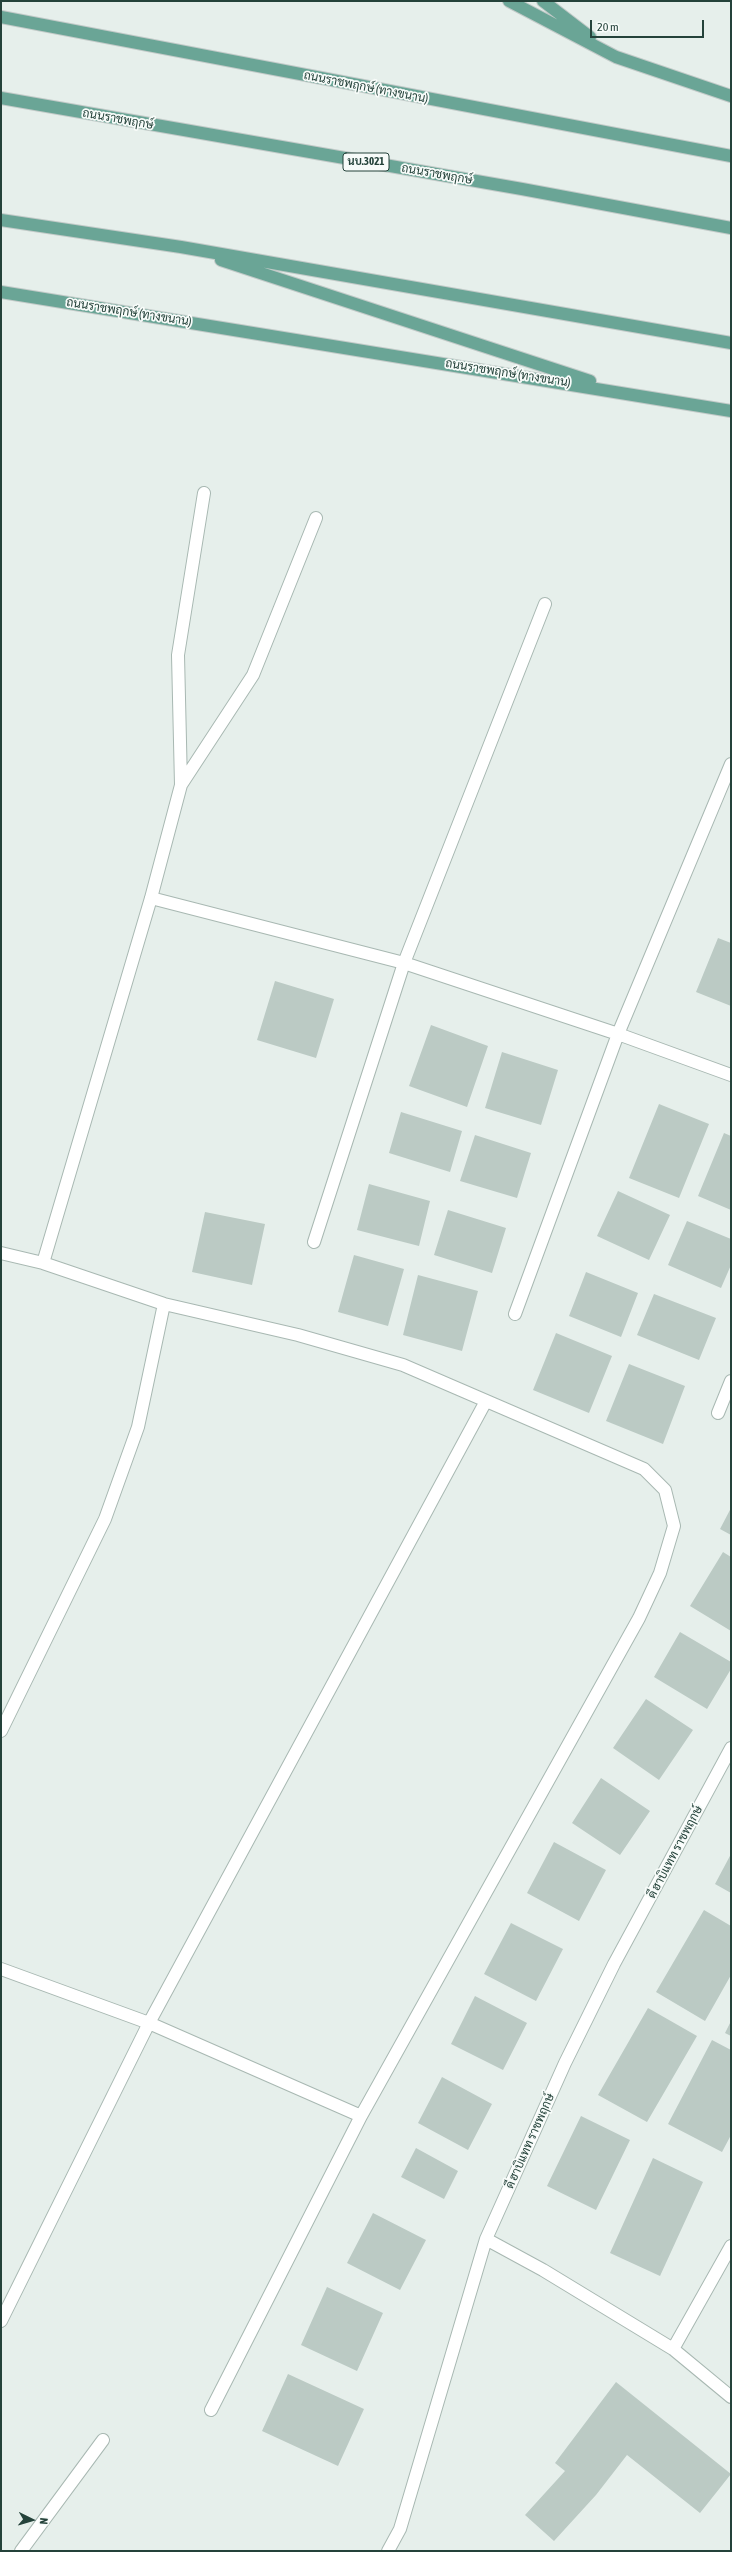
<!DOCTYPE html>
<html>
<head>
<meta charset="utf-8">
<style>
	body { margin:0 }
	#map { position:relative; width:732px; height:2552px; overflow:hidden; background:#e6efeb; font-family:"Asap Condensed",sans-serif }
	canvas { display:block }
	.frame { position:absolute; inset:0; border:2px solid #24423a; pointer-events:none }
	.north { position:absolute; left:12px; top:2500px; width:40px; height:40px; -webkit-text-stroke:3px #f7fbf9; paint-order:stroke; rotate:95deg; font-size:11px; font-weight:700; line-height:16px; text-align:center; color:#24423a }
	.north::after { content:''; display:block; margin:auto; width:14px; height:18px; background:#24423a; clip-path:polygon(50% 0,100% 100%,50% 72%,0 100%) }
	.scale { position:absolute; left:590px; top:20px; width:114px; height:18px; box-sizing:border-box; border:2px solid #24423a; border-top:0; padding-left:5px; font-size:12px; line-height:14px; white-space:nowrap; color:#24423a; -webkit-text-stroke:3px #f7fbf9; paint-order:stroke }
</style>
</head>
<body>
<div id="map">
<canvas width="732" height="2552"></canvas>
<div class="frame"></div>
<div class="north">N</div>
<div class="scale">20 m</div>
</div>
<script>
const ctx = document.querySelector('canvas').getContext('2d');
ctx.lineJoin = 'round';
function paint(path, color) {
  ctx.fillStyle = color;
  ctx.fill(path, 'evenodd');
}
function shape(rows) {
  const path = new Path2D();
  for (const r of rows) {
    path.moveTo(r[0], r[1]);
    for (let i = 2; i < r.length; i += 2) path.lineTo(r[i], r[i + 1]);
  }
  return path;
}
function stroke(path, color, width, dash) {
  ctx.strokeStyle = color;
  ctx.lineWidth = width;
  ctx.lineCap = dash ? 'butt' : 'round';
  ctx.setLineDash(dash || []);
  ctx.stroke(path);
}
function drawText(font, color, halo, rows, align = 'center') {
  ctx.font = font + ' "Asap Condensed",Sarabun,sans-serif';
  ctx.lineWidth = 3.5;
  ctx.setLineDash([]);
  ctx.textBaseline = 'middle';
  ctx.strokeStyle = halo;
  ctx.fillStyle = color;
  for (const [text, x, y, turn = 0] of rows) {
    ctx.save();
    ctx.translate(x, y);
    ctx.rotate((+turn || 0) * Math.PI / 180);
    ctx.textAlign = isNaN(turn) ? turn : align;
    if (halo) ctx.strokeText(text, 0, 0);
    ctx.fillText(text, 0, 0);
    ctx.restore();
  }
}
const building = shape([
	[718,938,731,943,731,1006,696,992],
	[275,981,334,999,316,1058,257,1040],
	[431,1025,488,1046,467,1107,409,1086],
	[502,1052,558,1070,541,1125,485,1108],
	[659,1104,709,1124,679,1198,629,1178],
	[401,1112,462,1131,450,1172,389,1153],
	[724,1133,731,1136,731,1210,698,1196],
	[475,1135,531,1153,517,1198,460,1181],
	[369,1184,430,1201,419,1246,357,1230],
	[618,1191,670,1215,649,1260,597,1236],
	[448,1210,506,1228,492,1273,434,1255],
	[205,1212,265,1224,252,1285,192,1272],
	[687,1221,731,1239,731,1265,721,1288,668,1265],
	[354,1255,404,1269,388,1326,338,1312],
	[586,1272,638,1293,621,1337,569,1316],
	[418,1275,478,1291,462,1351,403,1335],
	[654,1294,716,1318,699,1360,637,1335],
	[556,1333,612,1356,589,1413,533,1390],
	[629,1364,685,1386,663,1444,606,1421],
	[731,1508,731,1535,720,1529],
	[723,1552,731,1557,731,1631,690,1606],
	[680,1632,731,1662,731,1669,707,1709,654,1677],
	[646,1699,693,1730,659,1780,613,1748],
	[601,1778,650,1811,620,1855,572,1823],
	[554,1842,606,1870,579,1921,527,1893],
	[731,1854,731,1893,715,1884],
	[704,1910,731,1926,731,1975,705,2021,656,1992],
	[511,1923,563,1949,536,2001,484,1974],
	[475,1996,527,2023,503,2070,451,2044],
	[648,2008,697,2036,647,2122,598,2095],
	[731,2021,731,2036,725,2033],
	[712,2040,731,2050,731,2135,722,2152,668,2124],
	[442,2077,492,2104,468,2150,418,2123],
	[581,2116,630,2140,596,2210,547,2186],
	[416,2148,458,2171,444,2199,401,2177],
	[653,2158,703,2182,660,2276,610,2253],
	[373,2213,426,2240,400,2290,347,2263],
	[327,2287,383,2313,357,2371,301,2345],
	[288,2374,364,2409,338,2466,262,2431],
	[616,2382,731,2474,700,2513,627,2455,596,2495,554,2541,525,2515,565,2471,555,2463]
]);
const minor = shape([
	[181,785,253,675,316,518],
	[151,898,404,963,618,1034,731,1075],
	[314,1242,404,963,545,604],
	[1,1253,43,1263,164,1304,298,1335,403,1365,644,1469,665,1490,674,1526,660,1573,639,1618,361,2116,211,2410],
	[43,1263,151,898,181,785,178,655,204,493],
	[515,1314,618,1034,731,764],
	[718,1413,731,1381],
	[1,1731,105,1519,138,1427,164,1304],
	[1,1969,149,2023,361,2116],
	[486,2239,543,2270,673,2349,731,2397],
	[1,2321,149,2023,486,1401],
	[673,2349,731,2246],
	[21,2551,103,2440],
	[388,2551,400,2529,486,2239,565,2063,614,1964,731,1748]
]);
const major = shape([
	[509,1,616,57,731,96],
	[543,1,590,37],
	[1,17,731,156],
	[1,98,522,189,731,228],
	[1,220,181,247,731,343],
	[221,260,590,381],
	[1,292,731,411]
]);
const shields = [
	[366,162,46]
];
const shieldNames = [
	["นบ.3021",366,162]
];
const streetNames = [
	["ถนนราชพฤกษ์ (ทางขนาน)",366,87,11],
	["ถนนราชพฤกษ์",118,119,10],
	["ถนนราชพฤกษ์",437,174,10],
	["ถนนราชพฤกษ์ (ทางขนาน)",129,312,9],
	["ถนนราชพฤกษ์ (ทางขนาน)",508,373,9],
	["ดี ฮาบิแทท ราชพฤกษ์",675,1852,-62],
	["ดี ฮาบิแทท ราชพฤกษ์",530,2141,-66]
];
paint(building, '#bbcac4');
stroke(minor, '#a8b8b2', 14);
stroke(major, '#c2cac8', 14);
stroke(minor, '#fff', 12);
stroke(major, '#6aa596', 12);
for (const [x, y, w] of shields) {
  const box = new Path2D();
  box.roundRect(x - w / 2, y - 9, w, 18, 3);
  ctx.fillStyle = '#f7fbf9';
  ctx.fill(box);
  stroke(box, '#24423a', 1);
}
drawText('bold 11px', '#24423a', null, shieldNames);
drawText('12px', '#24423a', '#f7fbf9', streetNames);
</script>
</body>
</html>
